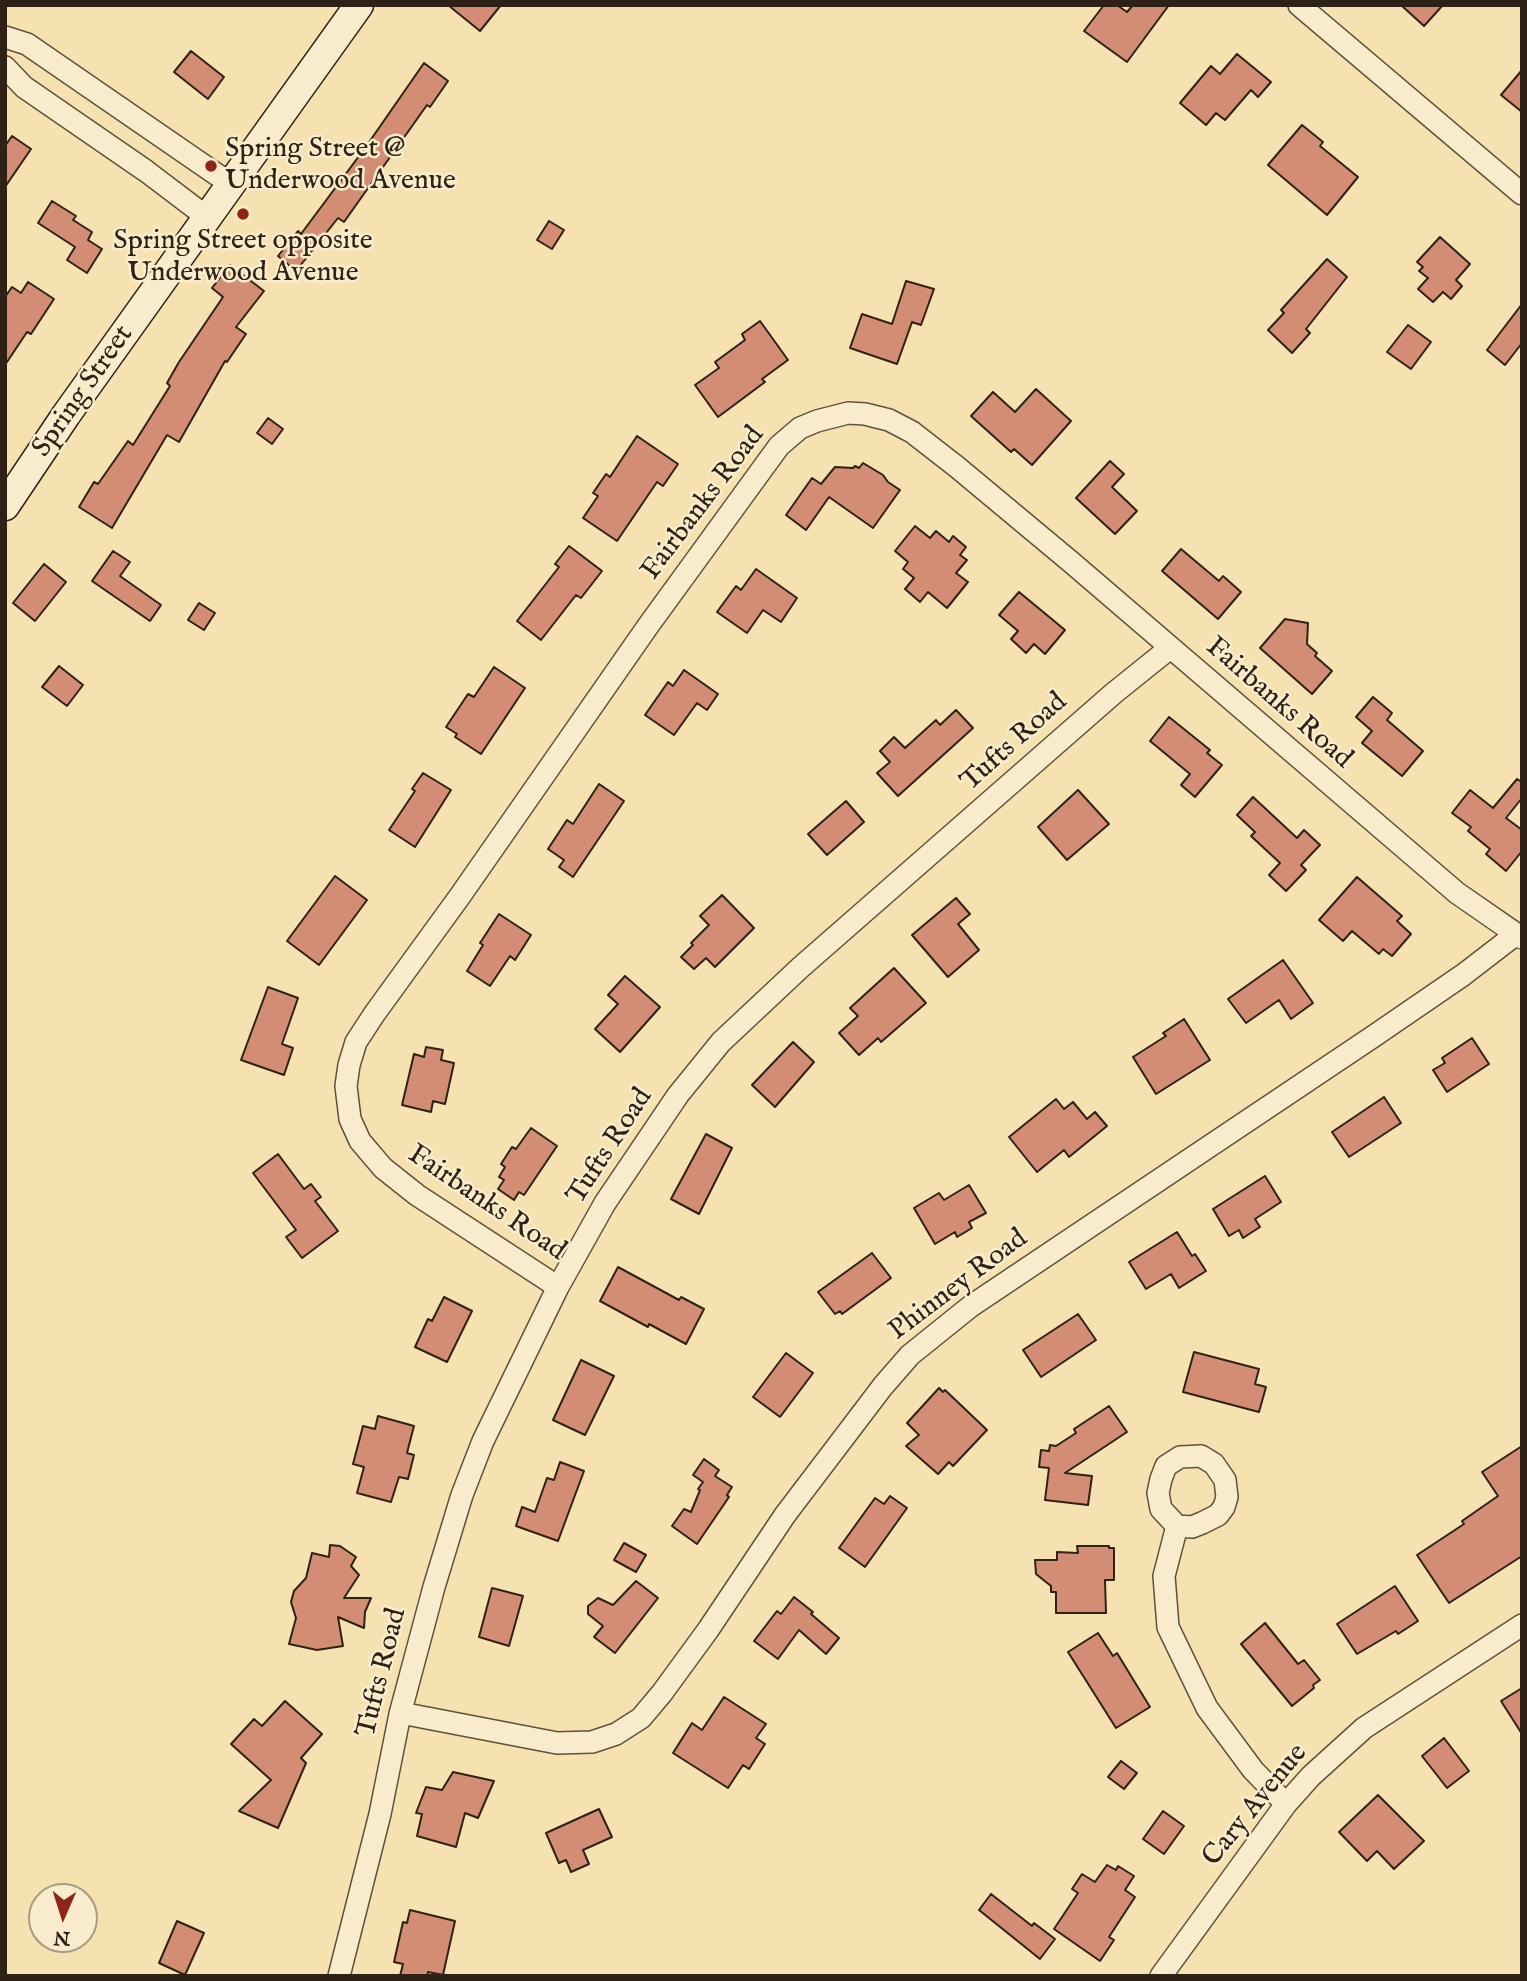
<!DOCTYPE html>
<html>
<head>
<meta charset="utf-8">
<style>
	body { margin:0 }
	#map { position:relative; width:1527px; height:1981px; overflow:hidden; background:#f6e1b0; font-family:"IM FELL English",serif }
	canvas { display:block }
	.frame { position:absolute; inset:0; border:7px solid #2d2215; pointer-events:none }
	.north { position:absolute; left:28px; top:1883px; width:70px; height:70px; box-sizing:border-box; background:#f9eccc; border:2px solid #a79b83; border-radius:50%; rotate:183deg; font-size:19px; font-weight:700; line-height:28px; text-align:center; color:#2d2215 }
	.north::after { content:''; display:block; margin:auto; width:24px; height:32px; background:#8f2418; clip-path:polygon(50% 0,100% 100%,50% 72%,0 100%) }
</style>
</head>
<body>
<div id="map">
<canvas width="1527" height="1981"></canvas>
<div class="frame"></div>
<div class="north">N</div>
</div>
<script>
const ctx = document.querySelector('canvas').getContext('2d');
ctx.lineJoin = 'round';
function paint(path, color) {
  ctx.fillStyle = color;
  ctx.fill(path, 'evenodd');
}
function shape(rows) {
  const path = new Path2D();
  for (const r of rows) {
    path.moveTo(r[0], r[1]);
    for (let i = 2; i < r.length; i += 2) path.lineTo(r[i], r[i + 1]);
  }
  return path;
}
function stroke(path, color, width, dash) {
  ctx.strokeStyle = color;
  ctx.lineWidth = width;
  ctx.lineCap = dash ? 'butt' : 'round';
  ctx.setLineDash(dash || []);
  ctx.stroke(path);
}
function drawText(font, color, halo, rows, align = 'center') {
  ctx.font = font + ' "IM FELL English",serif';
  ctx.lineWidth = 5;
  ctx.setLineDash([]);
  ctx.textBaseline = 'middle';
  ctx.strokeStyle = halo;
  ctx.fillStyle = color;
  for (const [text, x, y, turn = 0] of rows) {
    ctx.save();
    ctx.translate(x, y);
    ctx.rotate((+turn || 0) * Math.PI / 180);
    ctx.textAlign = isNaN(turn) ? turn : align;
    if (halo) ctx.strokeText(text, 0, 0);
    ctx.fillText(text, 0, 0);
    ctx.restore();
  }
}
const building = shape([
	[448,5,501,5,480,31,448,5],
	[1104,5,1117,5,1127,12,1133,5,1169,5,1127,62,1084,31,1104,5],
	[1401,5,1443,5,1424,26,1401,5],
	[191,51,224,77,208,99,174,72,191,51],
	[1237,54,1271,82,1258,97,1251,90,1225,120,1216,113,1206,125,1180,103,1211,66,1220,74,1237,54],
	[424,63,448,81,430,107,427,105,344,222,338,218,296,271,278,256,298,231,301,234,365,148,424,63],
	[1522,70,1522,112,1501,95,1522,70],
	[1302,125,1323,142,1320,146,1358,177,1327,215,1268,165,1302,125],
	[12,136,31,149,5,187,5,146,12,136],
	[52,201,76,216,73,220,92,232,88,240,102,249,87,273,67,260,75,247,38,223,52,201],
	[549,221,564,230,552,249,537,240,549,221],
	[1440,237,1470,264,1456,280,1462,286,1451,299,1443,292,1433,302,1418,289,1428,278,1419,271,1423,267,1417,262,1440,237],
	[1327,259,1347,277,1306,329,1310,333,1292,353,1268,330,1284,313,1281,310,1327,259],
	[230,265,264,291,236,327,246,334,227,362,225,361,179,442,167,435,112,528,79,507,94,482,98,484,128,441,133,445,170,386,167,383,179,362,223,297,212,288,230,265],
	[906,281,934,289,921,325,912,322,897,364,850,348,862,314,892,324,906,281],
	[28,282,54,299,31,334,27,332,5,365,5,297,12,287,21,293,28,282],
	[1522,304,1522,343,1505,365,1487,350,1522,304],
	[760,321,788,360,762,379,765,382,718,417,695,385,719,368,715,362,745,340,742,334,760,321],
	[1408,325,1431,342,1411,369,1387,352,1408,325],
	[1036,389,1071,421,1032,465,1014,449,1011,452,971,416,993,392,1015,412,1036,389],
	[268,418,283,429,272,444,257,433,268,418],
	[637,436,678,464,663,486,657,482,617,541,583,518,598,496,593,493,606,474,610,477,637,436],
	[1110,461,1124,474,1112,487,1137,511,1115,534,1076,498,1110,461],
	[863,463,883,475,888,482,900,490,873,528,829,497,806,530,786,515,812,478,821,484,835,467,853,468,855,466,859,468,863,463],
	[915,526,930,538,936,531,949,542,953,536,966,547,960,555,967,560,956,573,968,582,947,608,928,592,920,602,905,589,914,578,903,569,908,562,895,551,915,526],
	[569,546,602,571,581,598,576,595,541,640,517,621,559,567,555,564,569,546],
	[1181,549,1219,581,1223,576,1241,592,1218,619,1162,571,1181,549],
	[113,551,130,562,120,576,161,605,150,621,92,581,113,551],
	[44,564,66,582,35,621,13,603,44,564],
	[756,569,797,598,781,622,763,610,747,633,717,612,736,586,741,590,756,569],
	[1019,592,1065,630,1045,654,1034,644,1026,653,1011,639,1018,631,999,615,1019,592],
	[199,603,215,613,204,630,188,620,199,603],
	[1285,619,1308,623,1307,644,1317,653,1315,656,1332,671,1312,694,1260,648,1285,619],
	[59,666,83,685,67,706,42,687,59,666],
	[494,667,525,688,481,754,455,737,457,734,446,727,468,694,474,697,494,667],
	[684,670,718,694,707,710,697,703,674,735,645,715,668,682,673,686,684,670],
	[1373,697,1392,713,1387,720,1423,751,1402,776,1362,743,1372,731,1356,717,1373,697],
	[956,710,973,728,898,796,877,773,890,762,880,751,894,737,905,748,936,720,940,725,956,710],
	[1169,717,1210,750,1207,753,1222,765,1195,797,1181,785,1190,774,1150,741,1169,717],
	[423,773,451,790,415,847,389,830,415,791,412,789,423,773],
	[1517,779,1522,782,1522,798,1506,818,1522,830,1522,851,1506,871,1486,854,1490,849,1468,831,1471,827,1452,813,1470,790,1493,808,1517,779],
	[599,784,624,801,573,877,559,867,564,860,548,849,567,820,573,824,599,784],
	[1078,790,1109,824,1067,860,1038,827,1078,790],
	[1253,797,1297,838,1304,830,1320,845,1301,865,1306,870,1286,891,1269,875,1280,863,1251,836,1255,832,1237,815,1253,797],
	[846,801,864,822,827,855,808,834,846,801],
	[335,876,367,900,319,965,287,941,335,876],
	[1357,877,1402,916,1397,921,1411,934,1392,956,1383,949,1379,954,1352,931,1343,941,1319,920,1357,877],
	[722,895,754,928,715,967,706,958,694,969,681,957,693,945,691,943,709,925,700,916,722,895],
	[956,898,970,914,958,924,979,950,948,977,912,935,956,898],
	[499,914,531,935,515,960,510,956,490,986,467,971,483,945,480,943,499,914],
	[1283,960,1313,1003,1291,1019,1279,1000,1246,1023,1228,999,1283,960],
	[894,968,926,1003,881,1042,878,1038,859,1055,839,1033,858,1016,850,1008,894,968],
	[625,976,660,1007,620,1052,595,1029,618,1004,608,995,625,976],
	[268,987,298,998,282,1044,293,1048,284,1075,241,1060,268,987],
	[1184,1019,1210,1060,1156,1094,1133,1057,1166,1036,1163,1033,1184,1019],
	[1472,1038,1489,1064,1447,1092,1433,1070,1445,1063,1442,1058,1472,1038],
	[793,1042,814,1062,775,1107,752,1085,793,1042],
	[426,1047,443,1050,441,1060,454,1063,445,1104,433,1101,431,1112,402,1105,414,1054,424,1057,426,1047],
	[1384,1097,1401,1123,1349,1157,1332,1132,1384,1097],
	[1056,1099,1064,1109,1073,1102,1087,1119,1095,1112,1107,1126,1069,1157,1064,1150,1037,1172,1009,1137,1056,1099],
	[531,1128,557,1146,524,1195,519,1192,514,1200,498,1189,504,1180,499,1177,505,1167,501,1164,512,1147,516,1149,531,1128],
	[706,1134,732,1148,699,1214,671,1199,706,1134],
	[278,1154,304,1189,311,1184,321,1197,315,1201,338,1231,302,1258,286,1237,296,1230,253,1173,278,1154],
	[1265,1176,1281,1202,1255,1219,1260,1227,1243,1238,1239,1230,1229,1236,1213,1209,1265,1176],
	[969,1185,986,1213,969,1222,972,1228,957,1237,955,1232,935,1244,914,1208,939,1193,944,1200,969,1185],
	[1177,1232,1192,1256,1195,1254,1206,1271,1179,1288,1171,1274,1146,1289,1129,1262,1177,1232],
	[872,1253,891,1278,842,1314,840,1311,835,1314,818,1292,872,1253],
	[618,1267,679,1300,681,1297,704,1309,686,1344,649,1324,648,1327,600,1301,618,1267],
	[444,1297,472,1311,447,1362,415,1347,428,1319,432,1321,444,1297],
	[1078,1314,1096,1340,1041,1377,1023,1350,1078,1314],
	[1194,1352,1259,1369,1255,1384,1266,1387,1259,1412,1183,1392,1194,1352],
	[786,1353,813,1373,780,1417,753,1397,786,1353],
	[581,1360,614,1376,585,1435,553,1420,581,1360],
	[939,1388,943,1392,945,1390,987,1430,953,1466,949,1462,938,1474,906,1446,919,1435,907,1423,939,1388],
	[1109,1406,1127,1432,1065,1473,1092,1476,1088,1505,1045,1500,1049,1468,1039,1467,1041,1450,1049,1451,1050,1445,1056,1446,1076,1433,1074,1429,1109,1406],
	[378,1416,414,1426,407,1453,414,1455,408,1479,399,1477,391,1502,357,1493,364,1467,353,1464,363,1426,375,1429,378,1416],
	[1522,1446,1522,1556,1449,1603,1417,1555,1464,1524,1462,1521,1498,1496,1482,1472,1522,1446],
	[704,1459,719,1470,715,1476,732,1487,727,1495,729,1497,697,1544,672,1526,684,1509,691,1512,700,1490,698,1489,703,1482,693,1475,704,1459],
	[560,1462,584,1471,558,1541,516,1526,522,1507,535,1512,547,1478,554,1480,560,1462],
	[890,1496,907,1508,865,1567,839,1548,875,1498,884,1504,890,1496],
	[624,1543,646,1555,636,1572,614,1560,624,1543],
	[330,1545,340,1546,356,1557,351,1566,359,1575,344,1598,371,1598,365,1612,364,1628,338,1617,343,1646,317,1650,289,1644,296,1618,291,1602,294,1591,306,1578,312,1553,329,1557,330,1545],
	[1077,1546,1109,1546,1109,1548,1114,1548,1114,1580,1105,1580,1106,1613,1056,1613,1056,1592,1051,1592,1051,1586,1036,1574,1035,1560,1057,1560,1057,1552,1078,1553,1077,1546],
	[636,1581,658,1598,615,1653,594,1637,603,1626,588,1614,588,1606,598,1598,613,1605,636,1581],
	[1395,1586,1418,1621,1398,1634,1396,1631,1357,1654,1337,1624,1395,1586],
	[492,1588,523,1596,509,1646,479,1637,492,1588],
	[794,1597,813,1612,811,1614,839,1638,826,1654,799,1630,778,1659,754,1641,777,1611,781,1614,794,1597],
	[1265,1623,1298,1664,1304,1660,1320,1680,1313,1685,1314,1688,1292,1706,1241,1644,1265,1623],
	[1098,1633,1113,1656,1117,1653,1150,1707,1116,1728,1068,1652,1098,1633],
	[1522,1688,1522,1734,1501,1701,1522,1688],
	[724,1697,766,1724,756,1738,765,1744,749,1769,743,1765,728,1788,673,1753,692,1723,702,1730,724,1697],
	[285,1701,322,1734,301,1758,306,1763,278,1828,239,1811,271,1780,231,1744,254,1719,262,1726,285,1701],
	[1444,1738,1469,1771,1447,1788,1422,1756,1444,1738],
	[1121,1761,1137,1773,1124,1789,1108,1777,1121,1761],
	[453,1772,494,1781,478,1818,465,1813,456,1847,417,1836,422,1814,416,1813,426,1787,442,1790,453,1772],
	[1378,1795,1424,1841,1394,1869,1377,1851,1367,1861,1339,1832,1378,1795],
	[599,1809,612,1837,583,1850,589,1864,571,1872,566,1860,559,1863,546,1833,599,1809],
	[1163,1811,1184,1826,1164,1854,1143,1839,1163,1811],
	[1107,1865,1116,1870,1118,1866,1134,1876,1125,1890,1135,1897,1109,1937,1114,1940,1100,1961,1054,1929,1078,1893,1072,1889,1082,1874,1095,1882,1107,1865],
	[991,1894,1032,1926,1034,1923,1055,1939,1040,1959,979,1910,991,1894],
	[410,1910,455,1921,443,1975,428,1972,427,1976,400,1976,403,1964,394,1962,403,1922,407,1923,410,1910],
	[177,1921,204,1933,185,1975,159,1963,177,1921]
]);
const minor = shape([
	[1299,5,1522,194],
	[5,37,27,44,232,185],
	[5,67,24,87,146,171,208,218],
	[558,1287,417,1195,383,1168,360,1141,350,1119,346,1086,349,1065,356,1042,375,1013,460,896,648,626,779,446,800,428,817,421,848,413,865,414,889,420,912,432,957,467,1071,562,1457,893,1522,938],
	[1201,1456,1214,1464,1225,1480,1227,1497,1224,1507,1218,1515,1202,1523,1192,1527,1177,1526,1161,1509,1158,1493,1161,1479,1166,1466,1180,1457,1201,1456],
	[1177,1526,1164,1576,1168,1627,1207,1708,1253,1770,1286,1804],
	[401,1713,557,1743,592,1742,616,1734,641,1718,662,1693,708,1630,785,1515,883,1386,910,1355,971,1306,1374,1036,1463,975,1515,935],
	[339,1976,380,1814,400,1714,434,1587,462,1495,483,1441,558,1287,605,1203,678,1095,721,1042,801,967,1114,693,1170,648],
	[1161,1976,1286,1804,1311,1776,1364,1728,1522,1625]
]);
const secondary = shape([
	[5,506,66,415,359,5]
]);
const markers = [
	[211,166,7,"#8f2418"],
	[243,214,7,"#8f2418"]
];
const poiNames = [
	["Spring Street @",225,150],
	["Underwood Avenue",225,182],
	["Spring Street opposite",243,242,"center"],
	["Underwood Avenue",243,274,"center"]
];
const streetNames = [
	["Spring Street",84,392,-55],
	["Fairbanks Road",704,504,-53],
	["Fairbanks Road",1278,704,41],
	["Tufts Road",1015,743,-42],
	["Tufts Road",611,1147,-57],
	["Fairbanks Road",486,1204,34],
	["Phinney Road",959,1286,-37],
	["Tufts Road",383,1673,-76],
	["Cary Avenue",1256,1806,-51]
];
paint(building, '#d38d75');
stroke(building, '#2d2215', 2);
stroke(minor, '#5f523c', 24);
stroke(secondary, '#2d2215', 31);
stroke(minor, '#f9eccc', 21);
stroke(secondary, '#f9eccc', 28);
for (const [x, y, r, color] of markers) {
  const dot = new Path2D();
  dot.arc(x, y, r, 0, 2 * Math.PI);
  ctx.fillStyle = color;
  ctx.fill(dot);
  stroke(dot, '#f9eccc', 2.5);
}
drawText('28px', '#2d2215', '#f9eccc', poiNames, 'left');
drawText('28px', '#2d2215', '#f9eccc', streetNames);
</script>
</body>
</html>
